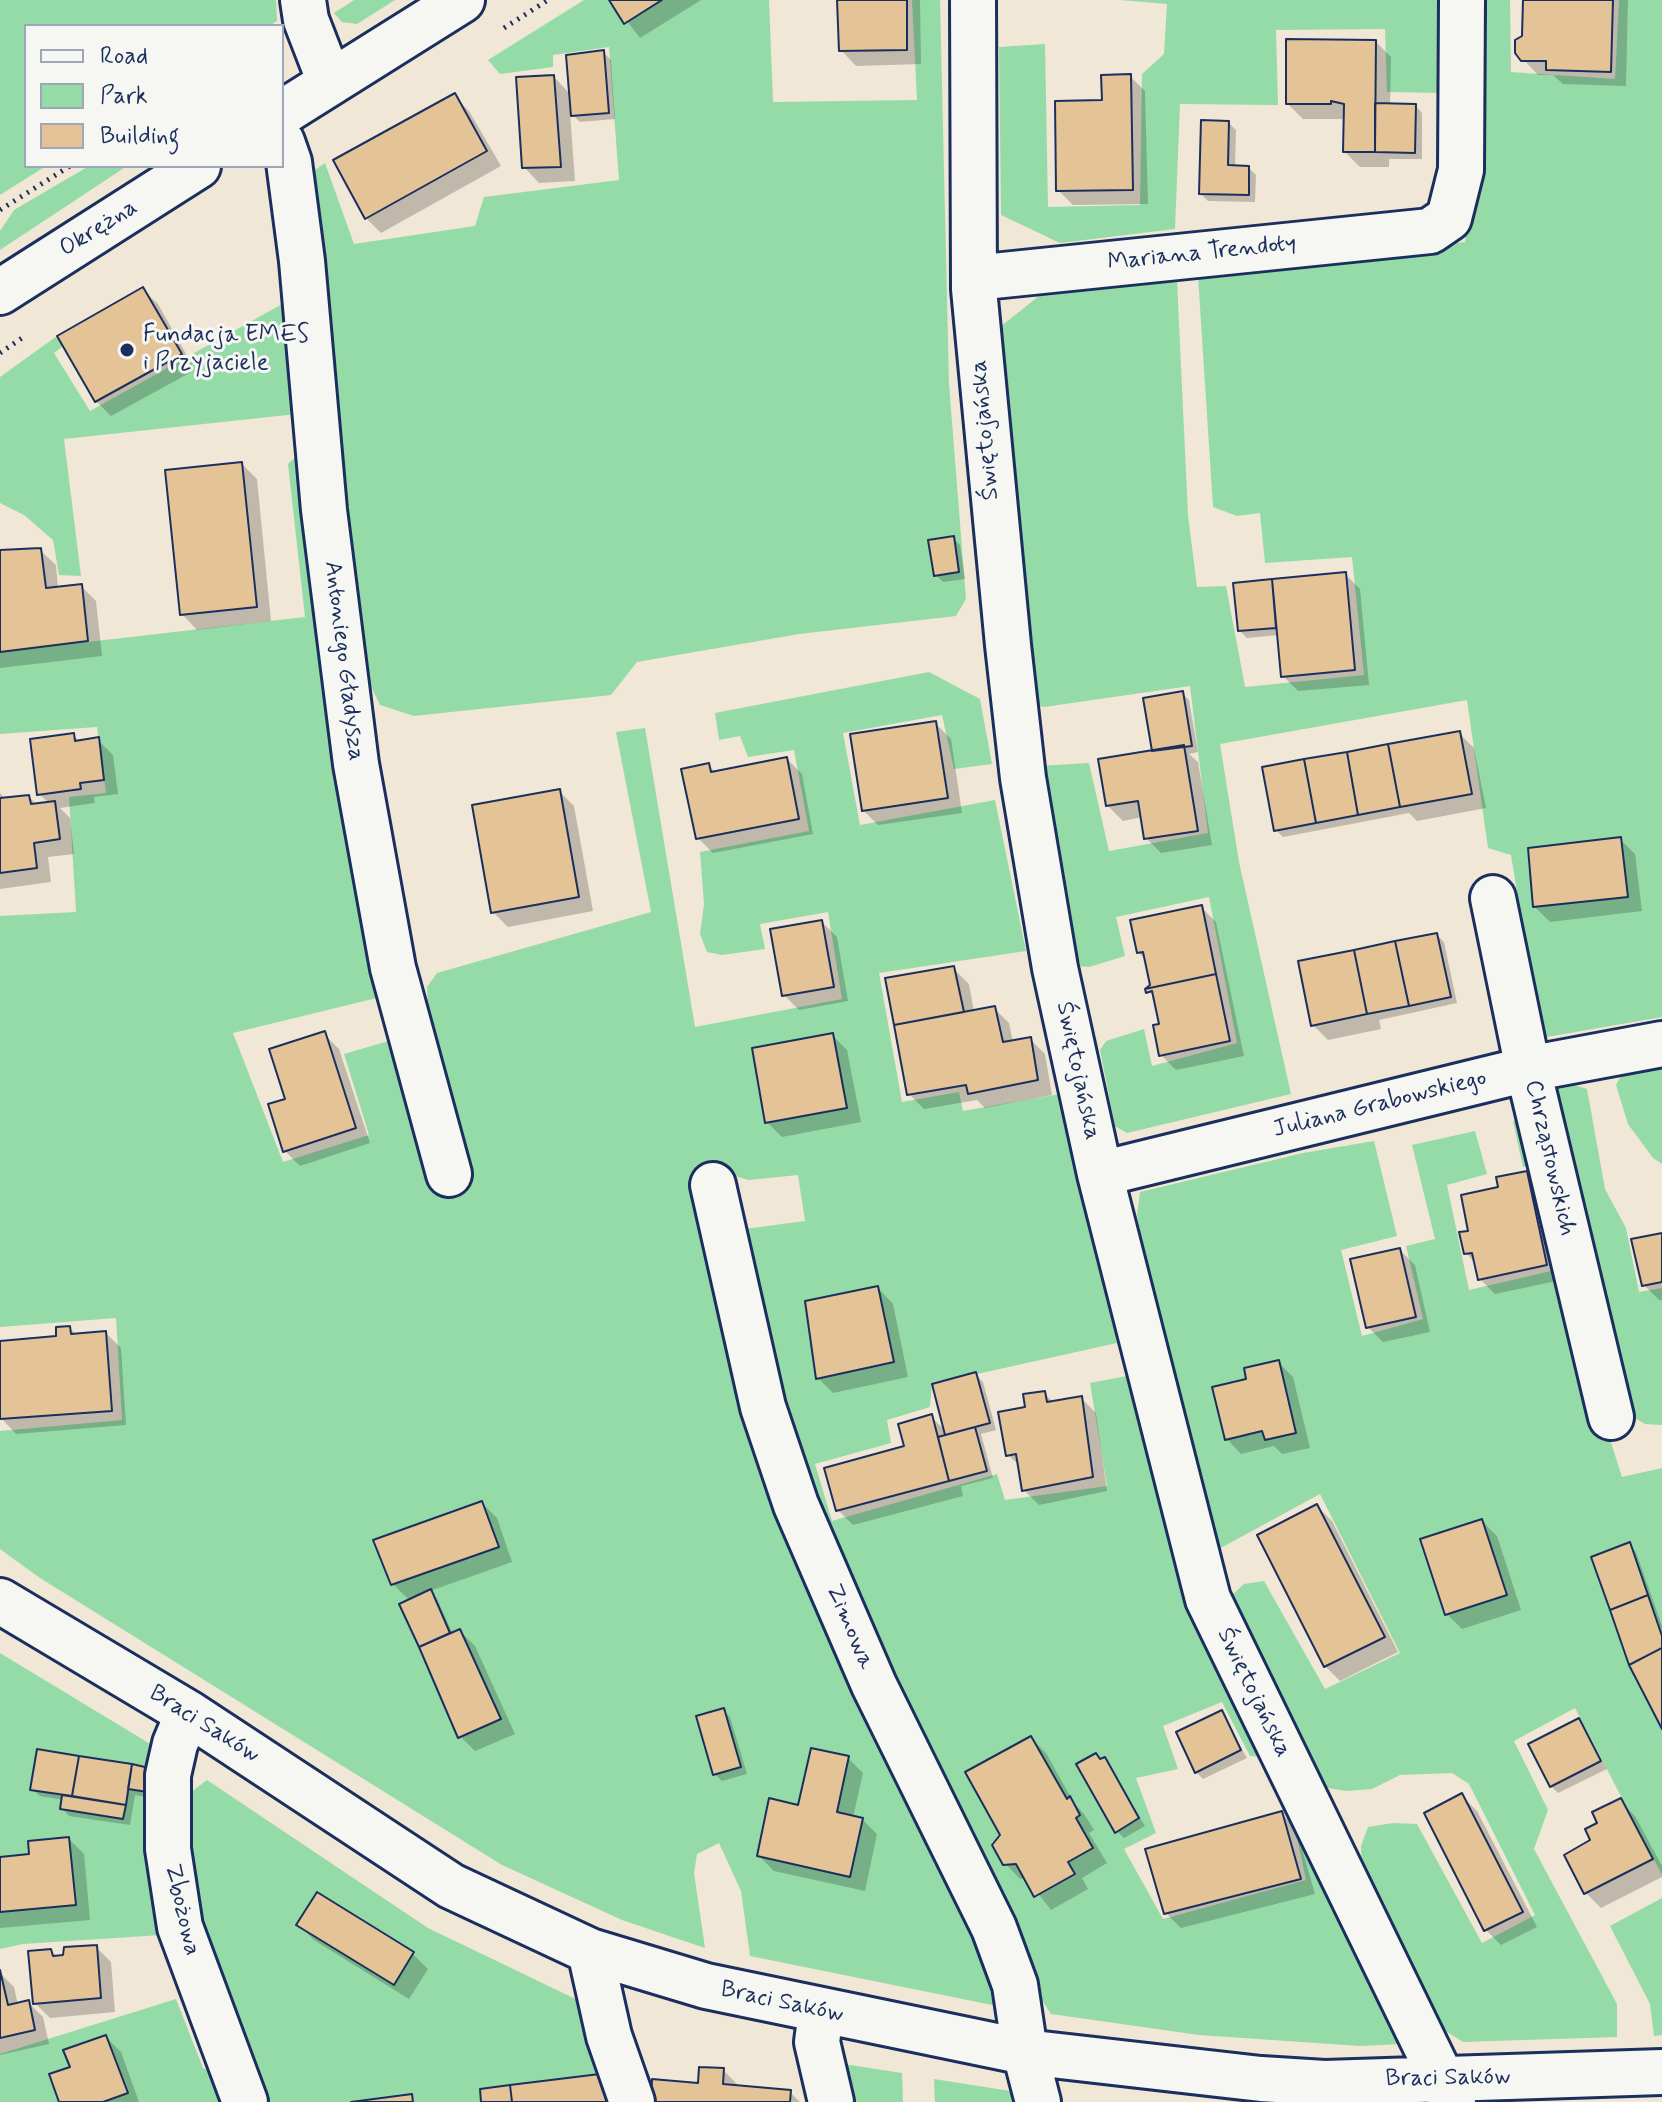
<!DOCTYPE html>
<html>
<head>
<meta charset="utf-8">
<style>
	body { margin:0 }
	#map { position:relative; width:1662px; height:2102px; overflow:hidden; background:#f1e7d6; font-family:Mynerve,sans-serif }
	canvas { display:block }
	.legend { position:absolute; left:24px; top:24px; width:260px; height:144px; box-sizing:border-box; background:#f6f6f2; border:2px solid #9ea6b7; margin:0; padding:10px 14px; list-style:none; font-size:24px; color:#1b2f5e }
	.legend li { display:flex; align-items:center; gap:16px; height:40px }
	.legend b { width:40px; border:2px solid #9ea6b7 }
</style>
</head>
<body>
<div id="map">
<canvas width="1662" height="2102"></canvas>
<ul class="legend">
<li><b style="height:10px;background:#f6f6f2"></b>Road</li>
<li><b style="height:22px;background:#95dba8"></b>Park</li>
<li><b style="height:22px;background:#e4c496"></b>Building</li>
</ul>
</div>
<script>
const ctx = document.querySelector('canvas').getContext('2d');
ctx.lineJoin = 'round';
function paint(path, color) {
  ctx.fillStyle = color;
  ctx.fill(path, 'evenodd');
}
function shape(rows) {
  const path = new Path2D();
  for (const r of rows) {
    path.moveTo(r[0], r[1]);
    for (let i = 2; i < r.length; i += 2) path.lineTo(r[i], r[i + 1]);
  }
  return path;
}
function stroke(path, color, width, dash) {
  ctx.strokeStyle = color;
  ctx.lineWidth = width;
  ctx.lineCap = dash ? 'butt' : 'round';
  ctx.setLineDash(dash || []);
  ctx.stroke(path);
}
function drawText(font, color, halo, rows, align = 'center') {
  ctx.font = font + ' Mynerve,sans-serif';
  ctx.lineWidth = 6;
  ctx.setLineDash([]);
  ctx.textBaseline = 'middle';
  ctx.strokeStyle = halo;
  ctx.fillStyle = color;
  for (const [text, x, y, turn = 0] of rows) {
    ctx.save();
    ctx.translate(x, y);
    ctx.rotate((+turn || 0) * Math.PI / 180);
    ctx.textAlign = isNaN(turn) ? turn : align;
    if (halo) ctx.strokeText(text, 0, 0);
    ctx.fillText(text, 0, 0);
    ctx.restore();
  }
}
const green = shape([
	[0,0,276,0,277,21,269,26,26,26,26,166,46,166,0,195],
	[354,0,395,0,357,24,342,22,334,13],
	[584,0,609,0,624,24,662,0,769,0,773,102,917,100,912,0,940,0,949,384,966,599,956,616,799,634,637,662,611,695,414,716,380,705,365,674,309,174,325,163,354,244,475,226,484,197,619,180,609,47,553,55,553,67,500,74,488,60],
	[1120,0,1444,0,1442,93,1387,92,1385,29,1276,30,1278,105,1180,104,1175,229,1060,243,1001,215,999,47,1045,44,1048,207,1140,205,1142,74,1164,54,1167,4],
	[1477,0,1510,0,1511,72,1615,79,1619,0,1662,0,1662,1017,1541,1038,1511,855,1488,848,1467,700,1220,744,1239,862,1291,1094,1127,1133,1115,1126,1100,1050,1106,1041,1144,1029,1152,1066,1237,1043,1209,897,1116,917,1125,956,1089,967,1075,966,1037,766,1089,763,1109,851,1208,833,1190,686,1044,707,1032,705,1025,655,1000,327,1044,292,1177,281,1188,515,1197,587,1226,586,1245,687,1364,675,1352,557,1265,563,1260,513,1237,516,1213,507,1198,276,1465,242,1475,164],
	[89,166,127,166,0,250,0,231,14,210],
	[284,303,297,414,64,439,81,576,59,575,53,540,24,515,0,503,0,377,57,336,63,346,54,353,90,411],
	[301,452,309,453,333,702,381,997,233,1033,283,1162,369,1135,344,1054,392,1040,441,1192,464,1179,465,1158,429,1035,427,987,437,973,651,912,616,732,645,728,695,1027,842,999,828,912,760,924,765,949,722,955,707,952,700,934,704,904,700,852,809,831,794,750,748,757,740,736,719,740,715,713,929,672,980,699,992,764,954,769,942,715,843,733,860,825,995,800,1026,951,879,973,902,1102,959,1092,963,1111,1060,1094,1117,1343,932,1384,930,1407,887,1420,891,1443,815,1464,832,1521,997,1474,1005,1500,1107,1486,1090,1383,1127,1376,1193,1619,1264,1757,1250,1756,1222,1702,1163,1726,1178,1769,1136,1778,1156,1833,1124,1849,1163,1919,1306,1880,1287,1790,1405,2028,1402,2044,1360,2046,1199,2035,1051,2014,1031,1984,890,1694,813,1517,775,1416,737,1230,805,1221,798,1175,749,1180,698,1166,747,1406,779,1502,839,1642,1004,1983,1007,2008,750,1956,741,1891,719,1843,697,1854,694,1873,705,1948,622,1920,502,1865,40,1578,0,1549,0,1431,122,1420,116,1318,0,1327,0,916,76,912,69,797,106,793,97,727,0,734,0,652,305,617,288,464],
	[1662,1061,1662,1164,1653,1158,1628,1124,1616,1085,1626,1067],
	[1565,1082,1587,1089,1605,1189,1626,1228,1639,1292,1662,1288,1662,1425,1645,1424,1620,1409,1544,1083],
	[1528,1118,1590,1377,1622,1477,1662,1468,1662,1875,1575,1708,1514,1741,1548,1810,1534,1849,1617,2004,1617,2037,1463,2042,1442,2029,1362,1875,1361,1846,1368,1827,1393,1823,1417,1824,1482,1943,1535,1915,1469,1784,1452,1773,1400,1775,1372,1789,1346,1791,1316,1786,1227,1608,1233,1594,1244,1584,1264,1581,1325,1689,1400,1653,1320,1494,1217,1550,1146,1265,1137,1215,1140,1192,1303,1153,1374,1141,1397,1236,1341,1250,1362,1336,1423,1319,1406,1246,1435,1239,1412,1145,1475,1131,1487,1174,1447,1185,1469,1290,1551,1271,1531,1166,1523,1167,1513,1121],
	[0,1653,152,1745,154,1903,161,1935,23,1944,0,1949],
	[207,1780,428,1928,588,2005,623,2102,259,2102,203,1954,186,1796],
	[1662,1898,1662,2035,1654,2036,1650,2004,1610,1926],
	[176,1999,203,2068,220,2076,228,2102,0,2102,0,2054],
	[837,2063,902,2073,903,2102,845,2102],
	[934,2079,1017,2092,1021,2102,935,2102]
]);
const shadow = shape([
	[611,0,701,0,640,38],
	[839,0,920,0,921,64,856,66,841,50],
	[1525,0,1628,0,1626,86,1563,84,1553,75,1538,75,1523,59],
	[1376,42,1391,57,1390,105,1415,105,1422,113,1422,159,1389,159,1389,167,1360,167,1345,152,1346,119,1303,119,1288,104],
	[604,53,611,60,615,119,580,122,570,112,575,181,539,183,524,167,554,77,571,95],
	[1130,76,1145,91,1148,204,1073,205,1058,190,1104,102],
	[454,96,469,111,501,166,381,233,366,218],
	[1229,123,1236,130,1235,167,1249,168,1256,175,1255,202,1208,201,1201,194],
	[143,290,158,304,195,370,111,416,96,401],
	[242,464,257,479,271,621,197,630,182,614],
	[953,538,960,545,965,579,943,582,936,575],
	[40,550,56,565,58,589,81,586,96,601,102,656,0,668,0,554],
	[1345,574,1360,589,1369,685,1298,691,1283,676,1279,635,1247,638,1239,630,1271,581],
	[1182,693,1189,700,1198,752,1189,754,1198,762,1212,845,1161,853,1146,838,1142,817,1123,821,1108,806,1154,752],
	[936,724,951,739,962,813,878,825,863,810],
	[1459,733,1474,748,1486,808,1417,821,1409,813,1283,837,1276,830],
	[73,735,80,742,98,740,113,755,118,794,94,797,95,803,60,808,70,818,74,854,48,857,51,882,0,889,0,793,6,800,29,797,37,805,49,803,39,794],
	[787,759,802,774,813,834,713,853,698,838,708,765,716,773],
	[559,791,574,806,593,911,508,927,493,912],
	[1620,839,1635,854,1642,911,1550,922,1535,907],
	[1201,907,1216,922,1244,1056,1176,1070,1161,1055,1162,1026,1156,998,1147,989,1152,987,1146,960,1138,952],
	[822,922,837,937,848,1001,799,1010,784,995],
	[1437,935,1444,942,1457,1003,1379,1020,1381,1029,1328,1040,1313,1025],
	[954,969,969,984,974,1012,994,1008,1009,1023,1013,1042,1030,1039,1045,1054,1052,1095,985,1108,977,1100,924,1109,909,1094],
	[324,1034,339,1049,370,1143,300,1166,285,1151],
	[832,1035,847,1050,861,1122,782,1137,767,1122],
	[1526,1173,1541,1188,1561,1280,1495,1294,1480,1279,1477,1265,1466,1253,1470,1232,1500,1188],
	[1662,1235,1662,1300,1659,1300,1644,1285],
	[1400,1250,1415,1265,1430,1332,1383,1342,1368,1327],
	[878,1288,893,1304,908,1377,833,1393,818,1378],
	[70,1328,77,1336,106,1333,121,1348,126,1425,16,1434,1,1418,0,1343,58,1338],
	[1278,1362,1293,1377,1310,1448,1282,1454,1274,1446,1241,1454,1226,1438,1248,1380],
	[975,1374,983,1382,996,1430,981,1434,993,1478,961,1486,963,1496,853,1525,838,1510,907,1448,931,1417,946,1431],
	[1044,1393,1054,1403,1081,1398,1096,1413,1107,1491,1039,1505,1024,1490,1020,1466,1008,1455,1028,1408],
	[482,1503,497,1518,512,1562,430,1591,437,1599,453,1634,460,1631,475,1646,515,1734,475,1751,460,1736,402,1605,410,1601,393,1584],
	[1317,1506,1332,1521,1398,1652,1340,1681,1325,1666],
	[1482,1521,1497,1536,1521,1610,1462,1629,1447,1614,1423,1540],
	[1629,1545,1636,1552,1662,1626,1662,1724],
	[723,1710,730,1717,747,1774,722,1781,715,1774],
	[1221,1712,1247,1758,1203,1779,1196,1772],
	[1579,1721,1607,1769,1558,1793,1551,1786],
	[1031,1738,1046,1753,1074,1803,1084,1814,1094,1830,1089,1833,1107,1863,1082,1878,1088,1889,1051,1910,1026,1878,1020,1879,1005,1863,1002,1835],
	[848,1758,863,1773,853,1817,862,1819,877,1834,865,1891,774,1871,759,1856,799,1807],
	[1105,1759,1145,1826,1124,1838,1117,1831,1102,1761],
	[148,1770,154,1798,135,1795,130,1825,69,1816,62,1808,64,1800,40,1796,32,1789],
	[1462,1796,1477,1811,1537,1927,1501,1945,1486,1930],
	[1620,1801,1635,1816,1662,1866,1662,1877,1601,1908,1586,1893,1593,1841,1600,1823],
	[1281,1813,1296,1828,1315,1894,1181,1928,1166,1913],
	[69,1839,84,1854,90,1920,0,1928,0,1859,31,1856],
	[299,1925,413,1954,428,1969,409,1999,314,1940],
	[96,1947,111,1962,115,2012,50,2018,35,2003,51,1951,58,1958],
	[0,1973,14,1987,18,2005,28,2002,43,2017,49,2044,0,2055],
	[106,2037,121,2052,139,2102,61,2102],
	[723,2070,738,2085,790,2092,800,2102,653,2102,700,2085]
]);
const building = shape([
	[609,0,662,0,624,24,609,0],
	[837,0,907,0,907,50,839,51,837,0],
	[1523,0,1613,0,1611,72,1546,70,1546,61,1521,61,1515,53,1515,40,1522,36,1523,0],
	[1286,39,1376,40,1375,152,1343,152,1344,104,1331,101,1331,104,1286,104,1286,39],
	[604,50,609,113,571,116,566,55,604,50],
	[1131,74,1133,190,1056,191,1055,101,1102,100,1101,75,1131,74],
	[554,75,561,167,522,168,516,77,554,75],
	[455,93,487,151,365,219,333,160,455,93],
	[1375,103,1416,104,1415,153,1375,152,1375,103],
	[1201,120,1229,121,1228,165,1249,166,1249,195,1199,194,1201,120],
	[143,287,182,354,95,402,57,336,143,287],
	[242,462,257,607,180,615,165,470,242,462],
	[954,536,959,572,934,576,928,540,954,536],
	[41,548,46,588,82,584,88,641,0,652,0,550,41,548],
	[1346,572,1355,670,1281,677,1272,579,1346,572],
	[1272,579,1276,628,1238,631,1233,583,1272,579],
	[1183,691,1192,746,1152,751,1143,698,1183,691],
	[936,721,948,798,862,811,850,734,936,721],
	[1460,731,1472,794,1400,807,1388,744,1460,731],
	[74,733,75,741,99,737,104,780,80,783,81,789,37,795,30,739,74,733],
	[1388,744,1400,807,1358,815,1347,752,1388,744],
	[1184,745,1198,831,1144,839,1138,801,1106,806,1098,759,1184,745],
	[1347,752,1358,815,1316,823,1304,759,1347,752],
	[787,757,799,819,696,839,681,769,709,763,711,772,787,757],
	[1304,759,1316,823,1274,831,1262,767,1304,759],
	[560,789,579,897,491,913,472,805,560,789],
	[29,795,31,804,55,801,60,839,34,843,37,868,0,873,0,798,29,795],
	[1621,837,1628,897,1533,907,1528,848,1621,837],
	[1202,905,1216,974,1145,989,1150,985,1143,952,1137,953,1130,920,1202,905],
	[822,920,834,987,782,996,770,929,822,920],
	[1437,933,1451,997,1409,1006,1395,941,1437,933],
	[1395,941,1409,1006,1367,1014,1354,950,1395,941],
	[1354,950,1367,1014,1311,1026,1298,961,1354,950],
	[954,966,964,1012,894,1025,885,978,954,966],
	[1216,974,1230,1041,1159,1056,1153,1025,1159,1024,1152,991,1146,993,1145,989,1216,974],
	[995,1006,1003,1042,1031,1037,1038,1080,968,1094,966,1085,907,1095,894,1025,995,1006],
	[325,1031,356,1128,283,1152,268,1104,285,1099,269,1049,325,1031],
	[833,1033,847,1108,765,1123,752,1048,833,1033],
	[1527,1171,1547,1265,1478,1280,1472,1253,1464,1254,1459,1232,1468,1231,1461,1195,1498,1187,1496,1177,1527,1171],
	[1662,1233,1662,1282,1642,1286,1631,1239,1662,1233],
	[1400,1248,1416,1317,1366,1328,1350,1259,1400,1248],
	[878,1286,894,1362,816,1379,805,1301,878,1286],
	[70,1326,71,1334,106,1331,112,1411,0,1419,0,1341,56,1336,56,1327,70,1326],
	[1279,1360,1296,1433,1265,1440,1262,1431,1225,1440,1212,1387,1246,1379,1244,1368,1279,1360],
	[976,1372,990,1423,945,1435,932,1384,976,1372],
	[1045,1391,1047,1402,1082,1396,1093,1477,1022,1491,1016,1454,1006,1456,998,1412,1025,1407,1023,1394,1045,1391],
	[932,1414,949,1481,836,1511,824,1468,904,1446,898,1424,932,1414],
	[975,1427,987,1471,949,1481,938,1437,975,1427],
	[482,1501,499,1547,391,1585,373,1540,482,1501],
	[1317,1504,1385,1637,1324,1667,1257,1535,1317,1504],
	[1482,1519,1507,1595,1445,1615,1420,1539,1482,1519],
	[1630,1542,1648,1595,1610,1610,1591,1557,1630,1542],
	[431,1589,450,1633,419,1647,399,1604,431,1589],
	[1648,1595,1662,1636,1662,1648,1629,1665,1610,1610,1648,1595],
	[460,1629,501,1719,458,1738,419,1647,460,1629],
	[1662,1648,1662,1729,1629,1665,1662,1648],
	[724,1708,741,1767,713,1775,696,1716,724,1708],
	[1222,1710,1241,1750,1195,1773,1176,1732,1222,1710],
	[1579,1718,1601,1761,1550,1787,1528,1744,1579,1718],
	[1031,1736,1067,1799,1070,1796,1080,1815,1076,1818,1093,1848,1068,1862,1075,1874,1034,1897,1016,1864,1003,1865,992,1845,1000,1835,965,1772,1031,1736],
	[811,1748,849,1756,837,1812,863,1818,850,1877,757,1856,769,1798,798,1805,811,1748],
	[37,1749,79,1756,72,1796,30,1790,37,1749],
	[1096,1753,1100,1759,1105,1757,1139,1818,1115,1833,1076,1764,1096,1753],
	[79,1756,132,1764,126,1805,72,1796,79,1756],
	[132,1764,149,1768,148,1792,128,1789,132,1764],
	[1462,1793,1523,1912,1484,1931,1424,1813,1462,1793],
	[62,1795,126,1805,123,1819,60,1809,62,1795],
	[1621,1798,1653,1859,1584,1894,1564,1855,1590,1840,1585,1829,1597,1823,1592,1812,1621,1798],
	[1282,1811,1301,1879,1164,1914,1145,1849,1282,1811],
	[69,1837,76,1905,0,1912,0,1857,29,1854,28,1841,69,1837],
	[317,1892,414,1952,394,1985,296,1925,317,1892],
	[97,1945,101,1998,33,2004,28,1951,51,1949,53,1956,63,1955,64,1947,97,1945],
	[0,1970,8,2005,29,2000,35,2030,0,2038,0,1970],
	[106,2035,128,2093,103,2102,59,2102,49,2074,70,2067,63,2050,106,2035],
	[699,2067,724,2068,723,2084,791,2090,790,2102,651,2102,652,2079,698,2083,699,2067],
	[608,2073,611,2102,512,2102,510,2085,608,2073],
	[510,2085,512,2102,481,2102,480,2089,510,2085],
	[412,2094,413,2102,351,2102,412,2094]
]);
const path = shape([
	[504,28,548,0],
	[0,210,70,166],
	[0,353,22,338]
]);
const minor = shape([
	[303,0,306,20,330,82],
	[973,0,974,289,1008,645,1023,778,1055,968,1100,1174,1208,1599,1453,2102],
	[282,113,462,0],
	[282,142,289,162,302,261,324,510,356,764,393,968,449,1174],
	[974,278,1430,231,1449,218,1461,170,1462,0],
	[0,292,198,166],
	[1493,898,1528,1069,1611,1417],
	[1100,1174,1528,1069,1662,1044],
	[713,1185,763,1407,796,1505,874,1685,994,1928,1015,1985,1025,2052,1038,2102],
	[0,1601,188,1713,451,1886,590,1951,706,1986,1025,2052,1261,2079,1325,2083,1662,2072],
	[188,1713,175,1744,168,1775,168,1849,180,1927,245,2102],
	[590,1951,609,2036,632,2102],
	[821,2012,817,2042,831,2102]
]);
const markers = [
	[127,350,8,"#1b2f5e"]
];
const streetNames = [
	["Okrężna",99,229,-32],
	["Mariana Trendoty",1202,254,-6],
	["Świętojańska",986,430,-95],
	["Antoniego Gładysza",343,661,83],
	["Świętojańska",1077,1071,78],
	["Juliana Grabowskiego",1380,1105,-14],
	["Chrząstowskich",1549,1158,77],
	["Zimowa",849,1627,67],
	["Świętojańska",1253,1693,64],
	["Braci Saków",204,1725,32],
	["Zbożowa",181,1910,77],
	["Braci Saków",782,2003,12],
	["Braci Saków",1448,2079,-1]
];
const poiNames = [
	["Fundacja EMES",143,336],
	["i Przyjaciele",143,364]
];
paint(green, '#95dba8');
paint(shadow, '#0003');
paint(building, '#e4c496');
stroke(building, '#1b2f5e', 2);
stroke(minor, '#1b2f5e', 50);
stroke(path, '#1b2f5e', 5, [2, 6]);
stroke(minor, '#f6f6f2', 44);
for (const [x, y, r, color] of markers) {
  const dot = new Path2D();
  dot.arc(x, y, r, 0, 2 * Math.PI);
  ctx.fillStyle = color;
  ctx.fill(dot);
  stroke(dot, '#f6f6f2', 3);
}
drawText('24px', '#1b2f5e', '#f6f6f2', streetNames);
drawText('24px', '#1b2f5e', '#f6f6f2', poiNames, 'left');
</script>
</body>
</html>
